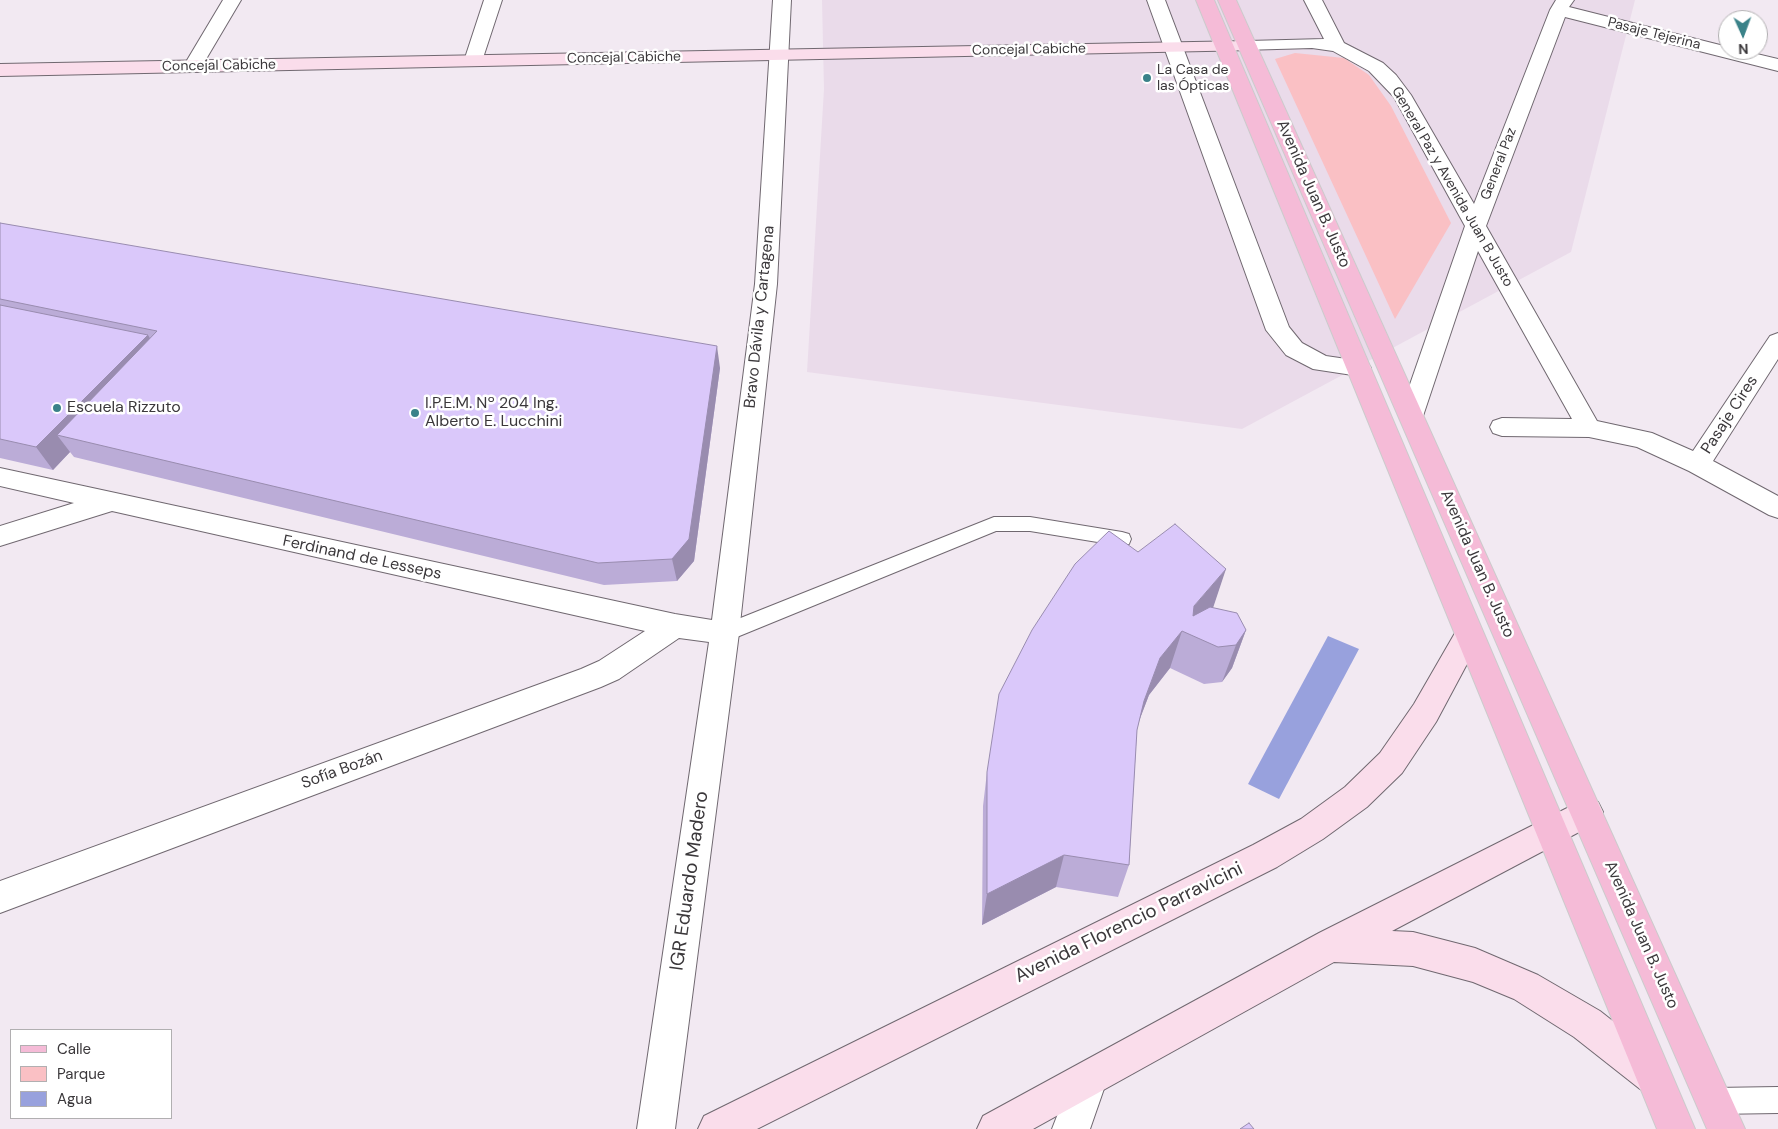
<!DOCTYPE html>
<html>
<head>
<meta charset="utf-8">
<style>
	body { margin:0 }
	#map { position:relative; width:1778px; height:1129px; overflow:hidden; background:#f2e9f2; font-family:"DM Sans",sans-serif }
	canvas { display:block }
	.legend { position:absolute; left:10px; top:1029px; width:162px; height:90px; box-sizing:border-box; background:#fff; border:1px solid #b1afb1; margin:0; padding:6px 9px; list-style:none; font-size:15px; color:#3b383b }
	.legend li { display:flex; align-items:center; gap:10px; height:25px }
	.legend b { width:25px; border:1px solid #b1afb1 }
	.north { position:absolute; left:1718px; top:10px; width:50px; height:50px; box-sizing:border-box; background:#fff; border:1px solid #b1afb1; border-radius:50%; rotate:178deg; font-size:14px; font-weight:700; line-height:20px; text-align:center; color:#3b383b }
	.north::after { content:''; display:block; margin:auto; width:18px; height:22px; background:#3a8289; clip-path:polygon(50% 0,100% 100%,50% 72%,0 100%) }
</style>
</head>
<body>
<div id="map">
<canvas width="1778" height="1129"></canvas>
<ul class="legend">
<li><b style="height:6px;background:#f5bbd7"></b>Calle</li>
<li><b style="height:14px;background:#fac0c4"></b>Parque</li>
<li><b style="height:14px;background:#98a1dd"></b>Agua</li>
</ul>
<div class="north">N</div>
</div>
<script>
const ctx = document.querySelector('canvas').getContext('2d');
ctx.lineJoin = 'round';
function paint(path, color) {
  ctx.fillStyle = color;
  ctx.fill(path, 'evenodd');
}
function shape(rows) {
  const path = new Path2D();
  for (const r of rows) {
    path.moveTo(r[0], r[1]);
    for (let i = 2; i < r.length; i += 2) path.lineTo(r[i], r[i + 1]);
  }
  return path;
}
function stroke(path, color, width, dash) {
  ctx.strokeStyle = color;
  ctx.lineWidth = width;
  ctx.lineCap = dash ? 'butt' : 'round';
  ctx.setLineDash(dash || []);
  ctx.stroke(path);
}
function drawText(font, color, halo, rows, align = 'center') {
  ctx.font = font + ' "DM Sans",sans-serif';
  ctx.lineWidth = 5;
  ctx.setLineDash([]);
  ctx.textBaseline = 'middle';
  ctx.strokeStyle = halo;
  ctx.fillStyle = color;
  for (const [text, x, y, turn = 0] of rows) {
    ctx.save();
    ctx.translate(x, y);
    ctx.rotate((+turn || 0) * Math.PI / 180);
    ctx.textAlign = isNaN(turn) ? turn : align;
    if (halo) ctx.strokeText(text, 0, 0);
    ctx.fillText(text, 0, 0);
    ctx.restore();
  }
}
const built = shape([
	[822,0,1635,0,1571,252,1242,429,807,372,824,89]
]);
const green = shape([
	[1295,53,1344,58,1369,75,1391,106,1451,223,1395,319,1275,59]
]);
const water = shape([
	[1328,636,1359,649,1279,799,1248,784]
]);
const service = shape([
	[994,517,1030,517,1122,532,1129,534,1131,539,1129,544,1122,546,1030,531,996,531,732,639,725,641,718,639,715,633,718,627,994,517],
	[1778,1087,1778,1113,1714,1114,1705,1110,1701,1101,1705,1092,1714,1088,1778,1087]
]);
const minor = shape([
	[223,0,241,0,199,71,185,71,183,67,223,0],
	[484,0,502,0,482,61,479,65,473,66,467,65,464,61,484,0],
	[773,0,791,0,777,284,739,633,675,1129,637,1129,709,642,679,638,619,679,601,687,0,913,0,881,581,669,599,661,645,631,112,511,0,546,0,526,74,503,0,486,0,468,675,614,712,620,755,284,773,0],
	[1147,0,1165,0,1289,327,1302,343,1326,356,1367,362,1371,368,1367,374,1359,376,1313,369,1286,355,1266,330,1147,0],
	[1304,0,1322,0,1344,43,1383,63,1396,75,1411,95,1474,204,1550,10,1556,0,1574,0,1569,7,1728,47,1728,50,1740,50,1778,59,1778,71,1565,17,1486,226,1597,421,1652,433,1693,451,1770,336,1778,333,1778,359,1713,461,1778,496,1778,518,1769,515,1689,471,1637,447,1589,437,1502,436,1493,433,1490,427,1493,421,1502,418,1572,419,1478,251,1423,416,1420,422,1411,425,1402,422,1399,416,1465,226,1394,97,1369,71,1333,51,1312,48,1242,50,1239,46,1242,42,1248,41,1324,39,1304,0],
	[1089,1062,1102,1067,1107,1080,1090,1129,1052,1129,1076,1067,1089,1062]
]);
const secondary = shape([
	[1248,41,1254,42,1257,46,1254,50,0,76,0,64,1248,41],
	[1469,622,1479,626,1483,634,1436,722,1402,773,1367,807,1323,839,1277,867,757,1129,698,1129,704,1116,1253,845,1301,819,1345,787,1380,753,1414,704,1459,626,1469,622],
	[1587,798,1598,802,1603,812,1598,822,1392,931,1413,932,1475,948,1538,975,1600,1011,1666,1063,1671,1076,1666,1089,1653,1094,1640,1089,1574,1037,1514,999,1473,982,1413,966,1334,962,1033,1129,977,1129,983,1116,1319,933,1587,798]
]);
const primary = shape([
	[1196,0,1214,0,1695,1129,1657,1129,1196,0],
	[1218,0,1236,0,1745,1129,1707,1129,1218,0]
]);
const wall = shape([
	[0,223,720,368,694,561,677,581,604,585,74,457,70,452,53,470,0,458],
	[1213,608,1246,630,1232,668,1222,682,1204,684,1170,668,1149,695,1140,718,1137,730,1129,865,1118,897,1056,887,982,925,983,806,987,772]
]);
const shadedWall = shape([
	[148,335,162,358,57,435,70,452,53,470,36,447],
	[717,346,720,368,694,561,677,581,672,559],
	[1226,569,1213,608,1185,632,1194,606],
	[1246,630,1232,668,1222,682,1236,645],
	[1182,631,1170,668,1149,695,1133,737,1144,701,1160,658],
	[1064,855,1056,887,982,925,987,894]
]);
const building = shape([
	[0,223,717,346,689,539,672,559,598,563,57,435,157,331,0,299,0,223],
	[0,305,148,335,36,447,0,439,0,305],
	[1175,524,1226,569,1194,606,1193,616,1210,607,1237,613,1246,630,1236,645,1218,647,1182,631,1160,658,1144,701,1137,730,1129,865,1064,855,987,894,987,772,999,694,1032,630,1075,564,1109,531,1138,552,1175,524],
	[1249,1123,1254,1129,1240,1129,1249,1123]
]);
const markers = [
	[1147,78,5,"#3a8289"],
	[57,408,5,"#3a8289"],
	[415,413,5,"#3a8289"]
];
const farStreetnames = [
	["Pasaje Tejerina",1654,34,14],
	["Concejal Cabiche",1029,50,-1],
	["Concejal Cabiche",624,58,-1],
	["Concejal Cabiche",219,66,-1],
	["General Paz",1499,164,-69],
	["General Paz y Avenida Juan B Justo",1452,187,60]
];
const farPoinames = [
	["La Casa de",1157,70],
	["las Ópticas",1157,86]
];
const streetNames = [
	["Avenida Juan B. Justo",1313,194,66],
	["Bravo Dávila y Cartagena",760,317,-84],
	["Pasaje Cires",1730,415,-57],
	["Ferdinand de Lesseps",362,558,12],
	["Avenida Juan B. Justo",1477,564,66],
	["Sofía Bozán",342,770,-20],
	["Avenida Juan B. Justo",1641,935,66]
];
const poiNames = [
	["I.P.E.M. Nº 204 Ing.",425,404],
	["Alberto E. Lucchini",425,422],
	["Escuela Rizzuto",67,408]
];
const nearStreetnames = [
	["IGR Eduardo Madero",690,881,-82],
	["Avenida Florencio Parravicini",1129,923,-26]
];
paint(built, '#eadbea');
paint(green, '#fac0c4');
paint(water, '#98a1dd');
stroke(service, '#706870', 2);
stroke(minor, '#706870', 2);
stroke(secondary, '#706870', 2);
stroke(primary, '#cccbcc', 2);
paint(service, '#fff');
paint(minor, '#fff');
paint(secondary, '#faddeb');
paint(primary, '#f5bbd7');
paint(wall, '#bbacd7');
paint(shadedWall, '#998caf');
paint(building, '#dac8fa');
stroke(building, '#998caf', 1);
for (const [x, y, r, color] of markers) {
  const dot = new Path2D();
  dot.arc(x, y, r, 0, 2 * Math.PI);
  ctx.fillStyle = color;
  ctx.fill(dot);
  stroke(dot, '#fff', 2);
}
drawText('14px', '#3b383b', '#fff', farStreetnames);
drawText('14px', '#3b383b', '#fff', farPoinames, 'left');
drawText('16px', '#3b383b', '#fff', streetNames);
drawText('16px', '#3b383b', '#fff', poiNames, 'left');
drawText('19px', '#3b383b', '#fff', nearStreetnames);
</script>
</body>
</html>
